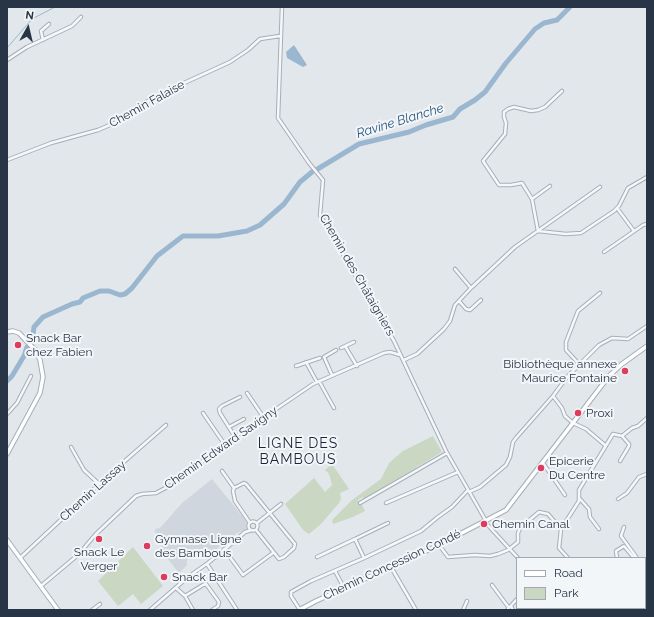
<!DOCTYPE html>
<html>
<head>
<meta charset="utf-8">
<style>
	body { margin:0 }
	#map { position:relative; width:654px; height:617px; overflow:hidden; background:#e2e7ec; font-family:Raleway,sans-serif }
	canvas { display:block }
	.frame { position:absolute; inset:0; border:8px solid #283546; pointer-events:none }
	.legend { position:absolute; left:516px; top:557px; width:130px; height:52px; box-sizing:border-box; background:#f3f6f9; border:1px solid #a2a9b1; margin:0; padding:5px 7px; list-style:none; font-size:12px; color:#283546 }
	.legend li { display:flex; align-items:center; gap:8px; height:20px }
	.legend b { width:20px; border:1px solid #a2a9b1 }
	.north { position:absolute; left:8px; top:8px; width:40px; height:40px; -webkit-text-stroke:3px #f3f6f9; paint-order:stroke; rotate:8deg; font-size:11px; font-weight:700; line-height:16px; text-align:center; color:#283546 }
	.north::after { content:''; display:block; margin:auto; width:14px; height:18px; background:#283546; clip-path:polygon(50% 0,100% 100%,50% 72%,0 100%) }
</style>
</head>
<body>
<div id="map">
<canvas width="654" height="617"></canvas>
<div class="frame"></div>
<ul class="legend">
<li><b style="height:5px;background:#fff"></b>Road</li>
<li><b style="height:11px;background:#c9d7c3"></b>Park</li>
</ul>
<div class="north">N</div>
</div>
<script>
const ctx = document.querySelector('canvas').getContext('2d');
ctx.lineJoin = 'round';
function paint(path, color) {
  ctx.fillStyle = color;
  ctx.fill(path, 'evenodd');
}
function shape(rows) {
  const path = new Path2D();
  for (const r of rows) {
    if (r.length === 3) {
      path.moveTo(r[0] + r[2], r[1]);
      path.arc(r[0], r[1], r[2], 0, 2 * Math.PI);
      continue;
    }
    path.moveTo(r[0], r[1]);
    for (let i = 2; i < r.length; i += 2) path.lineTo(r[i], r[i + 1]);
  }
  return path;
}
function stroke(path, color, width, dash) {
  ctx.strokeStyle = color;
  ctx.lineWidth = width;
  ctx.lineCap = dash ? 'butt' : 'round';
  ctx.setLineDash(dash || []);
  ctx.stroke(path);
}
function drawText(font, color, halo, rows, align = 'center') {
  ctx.font = font + ' Raleway,sans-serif';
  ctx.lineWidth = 4;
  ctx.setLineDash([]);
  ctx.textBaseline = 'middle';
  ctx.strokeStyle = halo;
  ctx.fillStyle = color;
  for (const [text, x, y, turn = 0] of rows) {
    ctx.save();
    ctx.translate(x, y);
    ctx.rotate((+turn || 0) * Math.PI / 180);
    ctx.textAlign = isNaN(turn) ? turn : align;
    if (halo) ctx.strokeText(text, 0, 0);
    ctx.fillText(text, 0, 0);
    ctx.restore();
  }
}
const built = shape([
	[212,479,243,517,247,523,247,527,245,530,237,533,219,547,206,559,199,554,194,553,187,560,187,565,179,573,159,548,164,544,155,532,155,529,160,528,182,503]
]);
const green = shape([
	[433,436,442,452,364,499,362,497,358,500,358,504,362,505,365,511,353,517,333,524,332,520,352,500,381,479,389,463,403,451],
	[332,464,349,489,340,493,341,499,339,503,321,524,309,534,303,530,285,504,314,478,325,492,332,485,329,474,325,470],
	[133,547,163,586,141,604,133,594,118,606,98,581]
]);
const water = shape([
	[294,45,307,65,303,67,287,58,286,52]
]);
const stream = shape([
	[7,48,32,19,55,7]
]);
const river = shape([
	[316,170,359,144,409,132,426,125,453,117,460,109,475,100,485,92,506,63,535,29,544,23,557,20,570,7],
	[7,381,12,376,24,356,27,347,32,341,34,327,43,317,72,304,80,302,83,298,100,291,109,291,120,295,125,294,132,288,157,256,183,236,218,236,247,231,260,225,284,204,300,182,312,172]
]);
const street = shape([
	[282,7,278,118,309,163,323,180,320,215,394,341,446,451,458,472],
	[43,40,41,31,49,24],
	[7,60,27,47,72,26,81,17],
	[562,91,545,107,538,110,531,111,514,107,508,109,504,112,504,117,506,123,505,134,483,161,499,185,511,185,522,183,532,199,538,231,566,234,581,233,614,211,619,206,628,188,647,177],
	[7,160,51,143,98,130,117,122,138,106,182,84,230,62,248,50,260,39,280,36],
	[532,199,550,186],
	[617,208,634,231],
	[604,252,643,225,647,224],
	[455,269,471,288],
	[459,301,466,309,470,310,481,300],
	[345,346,357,366],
	[341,348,354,342],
	[404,360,417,354,444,329,450,321,455,305,471,288,515,247,600,187],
	[306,362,317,382],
	[579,364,566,350,566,342,578,311,600,293],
	[296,366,320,358],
	[332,375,324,357,336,350],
	[319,381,334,408],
	[247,393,264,418],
	[553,396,562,408,565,416,573,423,586,429,606,446],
	[203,413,225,445],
	[7,414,17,403,31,376],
	[229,427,244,419],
	[622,436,632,428,638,426,647,418],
	[235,437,220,413,219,409,222,406,240,397],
	[71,447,84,470,99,484],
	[543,463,565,495],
	[222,471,234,488],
	[234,488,244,483,246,484,295,544,294,548,284,557,279,559,256,530],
	[234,488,233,491,235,501,250,523],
	[469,492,480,487,506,465,510,457,513,442,516,438,553,396,567,377,599,345,612,338,628,339,647,326],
	[580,499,589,509,590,517,599,529],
	[618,499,627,493,639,477,647,474],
	[360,503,447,453],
	[386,503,458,472,486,521],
	[253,526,4.5],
	[485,522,518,558],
	[257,523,281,504],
	[624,527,621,536,637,558],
	[439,545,448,557,475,555,490,556,498,554,508,550,518,542,518,533,520,528,539,512,548,514,561,529],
	[224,549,243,575,273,553],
	[317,557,355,539],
	[20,558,110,474,166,425],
	[364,558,355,539,388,523],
	[568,558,559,548,561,529,579,501,579,490,613,434,622,436,629,444,629,446,620,461],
	[617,558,616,551,624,546,634,558],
	[207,564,237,610],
	[391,567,416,610],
	[645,568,647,571],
	[335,571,344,588],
	[492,585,509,608],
	[41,586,79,554,95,535,136,496,142,494,156,493,171,485,235,437,313,384,384,353,390,352,400,355],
	[176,588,185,596,193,610],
	[185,596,203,585,206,584,219,602,218,606,212,610],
	[511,606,513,610],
	[542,608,544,610],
	[92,610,100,604],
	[150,610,188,577,208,563,237,539,245,532,252,530],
	[300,610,291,596,291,592,311,581,364,558,421,531,438,517,452,507,468,490],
	[463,610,467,601],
	[507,610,517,599]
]);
const secondary = shape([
	[7,332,13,331,19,333,36,351,40,360,43,377,40,393,7,454],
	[7,540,58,610],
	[645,581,647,577],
	[299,610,316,601,437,546,506,510,609,376,622,364,647,346],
	[631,610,631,608]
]);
const markers = [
	[18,345,4,"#dd3c5d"],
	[625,371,4,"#dd3c5d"],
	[578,413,4,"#dd3c5d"],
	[541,468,4,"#dd3c5d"],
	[484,524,4,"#dd3c5d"],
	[99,539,4,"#dd3c5d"],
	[147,546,4,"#dd3c5d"],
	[164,577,4,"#dd3c5d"]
];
const streetNames = [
	["Chemin Falaise",147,104,-29],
	["Chemin des Châtaigniers",357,275,60],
	["Chemin Edward Savigny",221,448,-35],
	["Chemin Lassay",93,491,-42],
	["Chemin Concession Condé",392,565,-25]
];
const poiNames = [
	["Snack Bar",26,338],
	["chez Fabien",26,352],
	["Bibliothèque annexe",617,364,"right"],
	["Maurice Fontaine",617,378,"right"],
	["Proxi",586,413],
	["Epicerie",549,461],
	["Du Centre",549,475],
	["Chemin Canal",492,524],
	["Gymnase Ligne",155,539],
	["des Bambous",155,553],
	["Snack Le",99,552,"center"],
	["Verger",99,566,"center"],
	["Snack Bar",172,577]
];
const waterNames = [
	["Ravine Blanche",400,121,-17]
];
const quarterNames = [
	["LIGNE DES",298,444],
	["BAMBOUS",298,460]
];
paint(built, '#d0d6de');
paint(green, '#c9d7c3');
paint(water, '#9ab7cf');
stroke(stream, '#9ab7cf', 1);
stroke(river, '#9ab7cf', 5);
stroke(street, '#a6aeb7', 4.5);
stroke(secondary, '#a6aeb7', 5.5);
stroke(street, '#f6f7fa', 2.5);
stroke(secondary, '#fff', 3.5);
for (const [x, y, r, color] of markers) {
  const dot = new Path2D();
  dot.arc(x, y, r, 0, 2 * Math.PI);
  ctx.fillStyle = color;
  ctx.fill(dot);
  stroke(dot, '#f3f6f9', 1.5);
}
drawText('12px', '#283546', '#f3f6f9', streetNames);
drawText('12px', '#283546', '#f3f6f9', poiNames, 'left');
drawText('italic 13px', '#2d577f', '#f3f6f9', waterNames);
ctx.letterSpacing = '1px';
drawText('14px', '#1a2637', '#f3f6f9', quarterNames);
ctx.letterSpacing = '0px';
</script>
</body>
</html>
